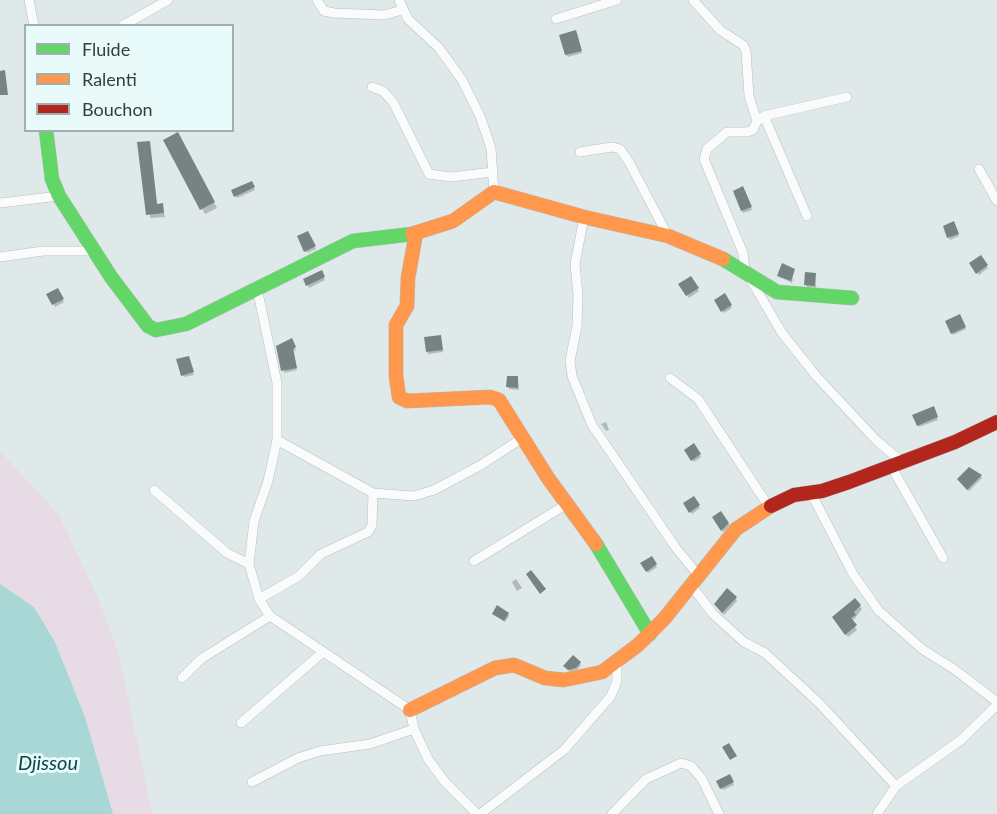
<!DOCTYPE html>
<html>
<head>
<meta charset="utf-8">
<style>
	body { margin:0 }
	#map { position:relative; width:997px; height:814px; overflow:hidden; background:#dfe9e9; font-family:Lato,sans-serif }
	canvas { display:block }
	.legend { position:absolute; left:24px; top:24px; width:210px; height:108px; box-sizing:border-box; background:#e8fbfa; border:2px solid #a1afae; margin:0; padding:8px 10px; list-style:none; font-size:18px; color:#363d3d }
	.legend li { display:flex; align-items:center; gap:12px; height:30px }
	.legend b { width:30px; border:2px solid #a1afae }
</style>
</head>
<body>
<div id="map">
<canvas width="997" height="814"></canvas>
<ul class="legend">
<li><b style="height:8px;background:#63d668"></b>Fluide</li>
<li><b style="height:8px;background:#ff974d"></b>Ralenti</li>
<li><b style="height:8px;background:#b3261e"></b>Bouchon</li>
</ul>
</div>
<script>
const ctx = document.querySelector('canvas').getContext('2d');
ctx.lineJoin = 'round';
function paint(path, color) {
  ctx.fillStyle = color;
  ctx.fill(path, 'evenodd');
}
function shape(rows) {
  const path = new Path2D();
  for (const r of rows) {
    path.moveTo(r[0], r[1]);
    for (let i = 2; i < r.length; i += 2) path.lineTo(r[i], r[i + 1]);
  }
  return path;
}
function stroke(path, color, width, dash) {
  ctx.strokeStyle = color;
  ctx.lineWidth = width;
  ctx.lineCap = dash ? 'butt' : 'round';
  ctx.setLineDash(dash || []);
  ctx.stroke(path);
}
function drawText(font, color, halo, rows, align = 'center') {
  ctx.font = font + ' Lato,sans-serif';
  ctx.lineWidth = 6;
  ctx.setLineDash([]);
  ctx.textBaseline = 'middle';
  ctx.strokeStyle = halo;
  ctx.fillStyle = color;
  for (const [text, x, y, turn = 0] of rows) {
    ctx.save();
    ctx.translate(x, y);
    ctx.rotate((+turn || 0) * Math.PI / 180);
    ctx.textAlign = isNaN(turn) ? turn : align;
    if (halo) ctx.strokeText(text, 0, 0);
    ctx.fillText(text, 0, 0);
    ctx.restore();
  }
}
const green = shape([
	[0,451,59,515,99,600,120,658,152,814,113,814,85,717,55,642,34,607,0,584]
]);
const water = shape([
	[0,584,34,607,55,642,85,717,113,814,0,814]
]);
const shadow = shape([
	[577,34,582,53,568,57,566,55],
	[177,134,217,208,205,214,165,141],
	[149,142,157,205,162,205,165,217,150,218],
	[251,183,255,190,237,198,233,191],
	[744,191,752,210,743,213,735,192],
	[955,226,959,236,950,240,949,237],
	[307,233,316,249,307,253,299,237],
	[981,257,988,268,979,275,971,264],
	[794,270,792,283,778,276],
	[321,272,325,280,309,288,305,280],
	[815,274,816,288,807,287,806,285],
	[690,278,699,291,689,298,680,284],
	[57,290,64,302,55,307,49,295],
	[724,295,732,308,724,313,716,301],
	[960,316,966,329,953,335,947,322],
	[441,339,443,352,428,354,427,351],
	[291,340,296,350,294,351,297,370,284,373],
	[189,360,194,375,184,377,183,375],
	[518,378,519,390,509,389,508,387],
	[934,410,938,420,919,427,918,425],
	[606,422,609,430,606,431,601,424],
	[693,446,701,457,694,462,686,451],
	[981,476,982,478,969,491,960,482],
	[693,498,700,508,692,514,685,504],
	[721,513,730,526,723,532,714,518],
	[651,558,657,567,648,573,642,564],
	[516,579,522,588,517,591,512,582],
	[736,598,737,601,724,615,717,606],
	[860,606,862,609,852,622,857,630,848,637,836,621],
	[494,614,508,614,509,616,505,622],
	[580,663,581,665,577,670,570,672,565,666],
	[729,776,734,785,723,790,718,782]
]);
const building = shape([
	[576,30,582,51,565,55,559,35],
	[5,70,8,95,0,95,0,71],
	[178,132,215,202,200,210,163,140],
	[150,141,157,204,163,203,164,213,146,215,137,142],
	[252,181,255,187,234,197,231,190],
	[743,186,752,207,741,211,733,191],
	[954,221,959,234,947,238,943,226],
	[308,231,316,246,304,252,297,236],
	[981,255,988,265,976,274,969,263],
	[782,263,795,269,791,281,777,276],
	[322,270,325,277,306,286,303,279],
	[805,272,816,273,815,286,804,285],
	[691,276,699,288,686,296,678,284],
	[58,288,64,299,52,305,46,294],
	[725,293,732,305,721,312,714,300],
	[960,314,966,327,951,334,945,321],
	[441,335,443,350,426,352,424,337],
	[292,338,296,347,293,349,297,368,281,371,276,346],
	[189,356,194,372,181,376,176,359],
	[507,376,518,376,518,388,506,387],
	[934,406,938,417,917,426,912,415],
	[694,443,701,454,691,461,684,450],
	[969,467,982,475,967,490,957,479],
	[694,496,700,505,689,513,683,503],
	[721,511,729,523,721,531,712,517],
	[652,556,657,564,646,572,640,563],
	[531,570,546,589,540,594,526,574],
	[727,588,737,597,722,613,714,604],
	[855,598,861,605,854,612,856,615,851,618,857,625,845,635,832,617],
	[497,605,509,613,504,621,492,614],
	[573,655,581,662,576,668,568,670,563,666],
	[729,743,737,756,730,760,722,747],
	[730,774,734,782,720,789,716,781]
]);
const street = shape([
	[29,0,34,26],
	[317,0,324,11,334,13,384,15,402,10],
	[399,0,408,19,439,48,462,80,480,116,491,148,494,192],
	[693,0,720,30,743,45,746,51,749,96,757,121],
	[556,19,617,0],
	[122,26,168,0],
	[372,87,383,91,393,102,429,174,451,177,493,172],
	[847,97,764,116,757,121,753,130,747,132,727,132,707,149,704,159,743,253,745,270,782,333,817,377,877,441,902,462],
	[764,116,807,216],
	[580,152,612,147,620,149,629,162,668,236],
	[979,169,997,201],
	[0,203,59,196],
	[584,217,575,264,578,295,577,326,570,361,572,376,592,425,676,548,698,575],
	[0,257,43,251,92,251],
	[257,288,277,383,277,440,268,481,254,521,249,564,259,599,270,616,410,710,414,729,428,759,445,782,477,814],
	[670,378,698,399,769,507],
	[277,440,373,493,414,496,434,490,481,465,524,437],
	[891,466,943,558],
	[154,490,227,553,249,564],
	[811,493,853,574,879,611,922,649,954,669,997,702],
	[474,561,567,504],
	[691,585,713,614,744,642,765,653,819,703,896,786],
	[259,599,299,576,321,554,368,532,372,525,373,493],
	[182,678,201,659,270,616],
	[241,723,322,653],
	[252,782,298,758,320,751,370,744,414,729],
	[480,814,564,750,611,696,617,681,617,662],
	[612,814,646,779,681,763,691,766,702,779,719,814],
	[877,814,896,786,961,740,997,705]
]);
const fast = shape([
	[46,130,52,179,59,196,111,277,148,326,156,330,186,324,353,241,412,234],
	[723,259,777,292,852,298],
	[596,544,650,634]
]);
const slow = shape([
	[416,233,408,278,407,306,396,325,396,376,399,397,407,401,490,397,499,400,548,478,596,544],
	[412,234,453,221,494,192,584,217,668,236,723,259],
	[410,710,495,668,514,665,545,678,564,680,602,672,638,645,664,619,736,529,771,506]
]);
const jam = shape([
	[771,506,794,495,822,491,849,482,955,442,997,422]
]);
const waterNames = [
	["Djissou",48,764]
];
paint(green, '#e7dbe5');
paint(water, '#a8d7d6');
paint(shadow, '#0003');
paint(building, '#758383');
stroke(street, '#b8bfbf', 10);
stroke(fast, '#b8bfbf', 15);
stroke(slow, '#b8bfbf', 15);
stroke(jam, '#b8bfbf', 15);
stroke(street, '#fafcfc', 9);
stroke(fast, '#63d668', 14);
stroke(slow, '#ff974d', 14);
stroke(jam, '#b3261e', 14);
drawText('italic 20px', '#0d4746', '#e8fbfa', waterNames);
</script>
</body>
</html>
